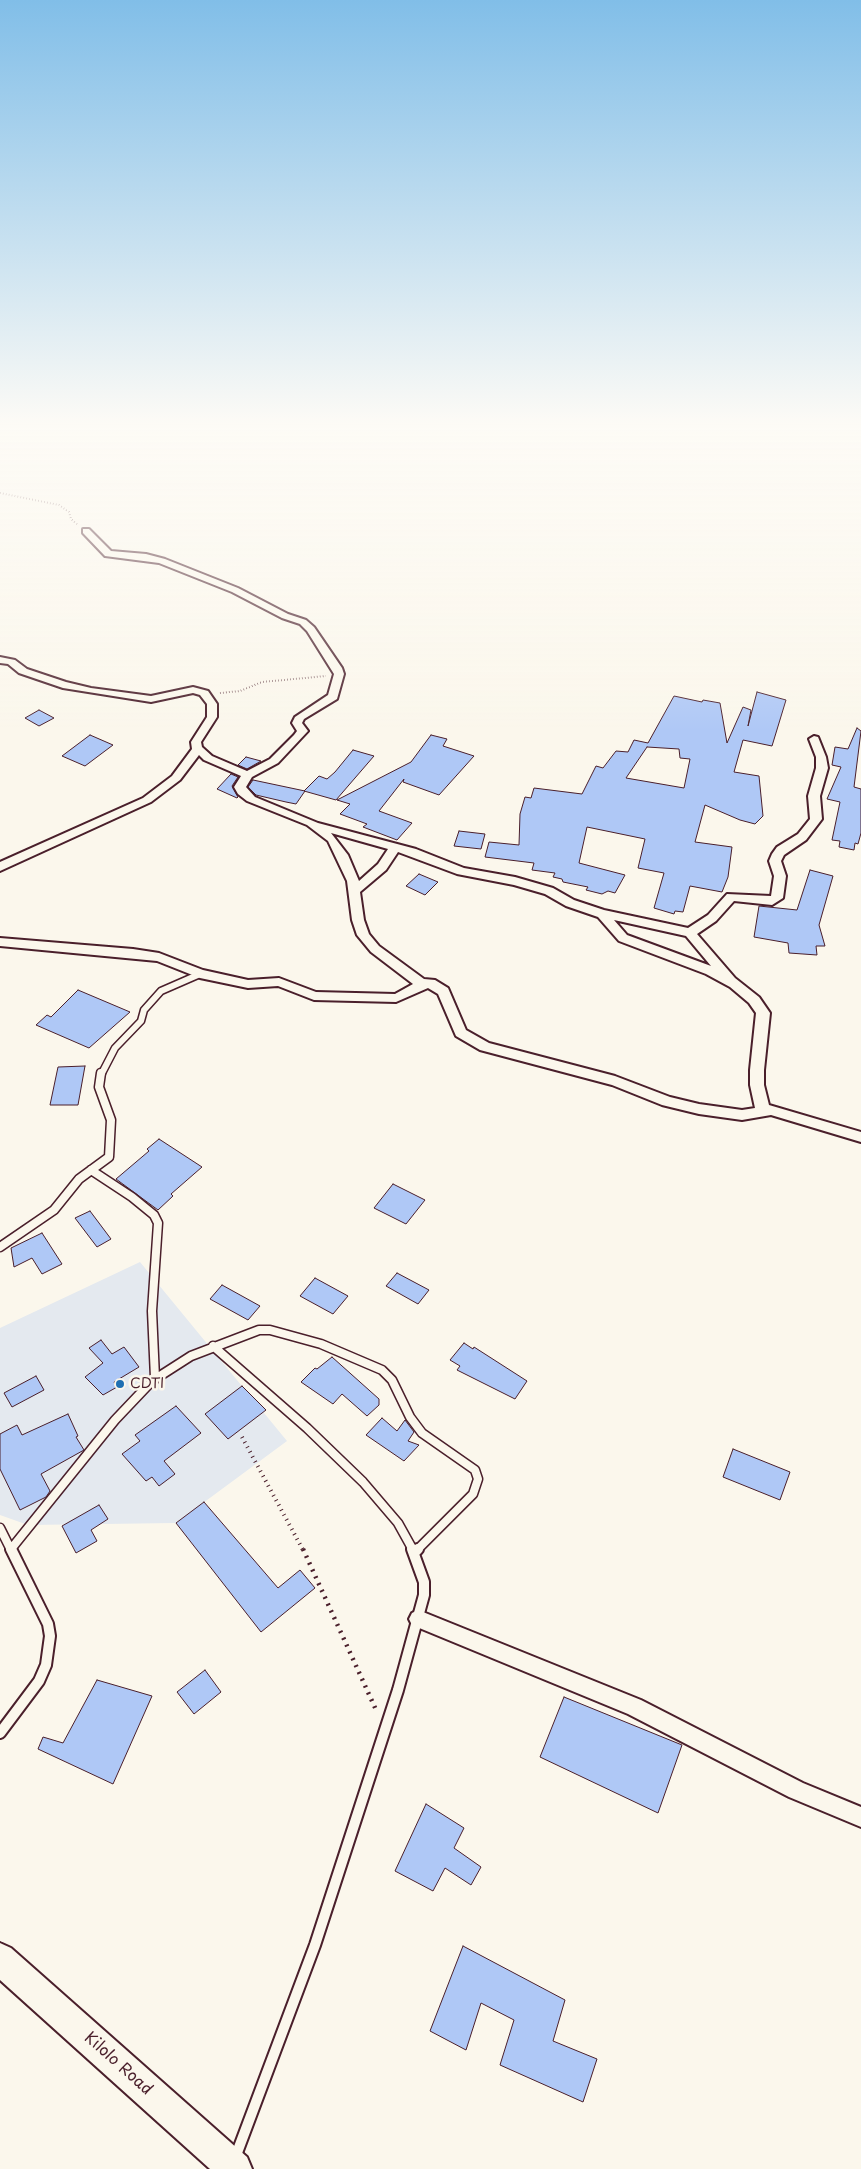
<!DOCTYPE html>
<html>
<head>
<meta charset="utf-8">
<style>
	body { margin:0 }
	canvas { display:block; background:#fbf7ec }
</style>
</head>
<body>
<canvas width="861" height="2169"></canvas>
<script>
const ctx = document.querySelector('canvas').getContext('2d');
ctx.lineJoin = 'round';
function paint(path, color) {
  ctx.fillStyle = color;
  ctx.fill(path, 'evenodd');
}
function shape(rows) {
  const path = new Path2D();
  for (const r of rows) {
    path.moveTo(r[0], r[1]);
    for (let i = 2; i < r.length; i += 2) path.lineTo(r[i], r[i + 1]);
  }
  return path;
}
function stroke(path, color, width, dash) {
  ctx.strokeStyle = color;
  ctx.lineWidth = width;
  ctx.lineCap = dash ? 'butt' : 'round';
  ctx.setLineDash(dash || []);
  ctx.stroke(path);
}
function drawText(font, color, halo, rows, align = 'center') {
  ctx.font = font + ' "Playpen Sans",sans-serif';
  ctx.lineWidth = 5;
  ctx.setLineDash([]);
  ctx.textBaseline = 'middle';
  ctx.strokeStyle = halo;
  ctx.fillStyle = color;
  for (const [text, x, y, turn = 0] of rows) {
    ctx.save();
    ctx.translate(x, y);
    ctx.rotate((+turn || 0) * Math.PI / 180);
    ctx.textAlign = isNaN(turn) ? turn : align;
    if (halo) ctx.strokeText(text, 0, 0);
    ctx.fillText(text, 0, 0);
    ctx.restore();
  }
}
const built = shape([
	[140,1262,287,1441,176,1523,28,1525,0,1515,0,1328]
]);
const building = shape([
	[757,692,786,700,772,746,743,740,734,772,759,776,763,816,755,824,740,820,705,805,695,842,732,847,728,877,722,892,690,886,683,912,675,911,674,914,654,908,664,873,638,868,645,839,587,827,579,863,625,875,615,893,608,891,602,894,586,890,588,887,563,882,562,879,553,877,555,873,532,870,534,863,485,857,489,842,519,845,520,814,525,797,531,798,534,788,582,794,596,766,603,768,616,751,628,752,634,740,648,743,674,696,702,702,703,700,720,703,727,743,743,707,751,710,748,726,757,692],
	[647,747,679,749,680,758,690,759,684,788,626,778,647,747],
	[39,710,54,718,39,726,25,718,39,710],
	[857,728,861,731,854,787,861,789,861,833,858,844,855,843,854,850,839,847,840,841,832,840,840,802,827,799,841,767,832,765,835,747,848,749,857,728],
	[90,735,113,745,85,766,62,756,90,735],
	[431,735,447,739,443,746,474,756,439,795,403,782,404,779,379,811,412,823,397,840,363,827,367,824,340,814,350,804,337,800,411,762,431,735],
	[353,750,374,756,336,800,304,791,319,776,327,779,335,772,353,750],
	[246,757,261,761,247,769,238,765,246,757],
	[231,774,238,777,232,786,238,797,237,798,217,789,231,774],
	[253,780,305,791,296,804,286,802,256,795,248,787,253,780],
	[459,831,485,834,481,849,454,846,459,831],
	[810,870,833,876,819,925,825,946,816,946,817,955,789,953,788,943,754,937,759,906,797,910,810,870],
	[419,874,438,882,425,895,406,886,419,874],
	[78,990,130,1012,89,1048,36,1025,47,1015,51,1017,78,990],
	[85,1066,78,1105,50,1105,58,1067,85,1066],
	[159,1139,202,1167,171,1194,173,1196,158,1210,116,1179,149,1151,147,1149,159,1139],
	[393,1184,425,1200,406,1224,374,1208,393,1184],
	[90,1211,111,1239,97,1247,75,1218,90,1211],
	[42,1233,62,1264,42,1274,32,1258,14,1267,11,1248,42,1233],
	[397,1273,429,1290,418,1304,386,1286,397,1273],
	[315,1278,348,1296,333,1314,300,1296,315,1278],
	[222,1285,260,1306,248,1320,210,1299,222,1285],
	[101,1340,112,1354,124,1347,139,1367,114,1382,117,1387,103,1395,85,1377,103,1363,89,1348,101,1340],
	[464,1343,473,1349,474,1347,527,1381,515,1399,457,1370,460,1366,450,1360,464,1343],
	[332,1357,379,1399,379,1405,367,1416,342,1394,333,1404,301,1382,315,1368,317,1369,332,1357],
	[36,1376,44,1390,12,1407,4,1393,36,1376],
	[242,1386,266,1410,228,1439,205,1414,242,1386],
	[176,1406,201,1433,164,1461,175,1474,159,1486,152,1477,146,1481,122,1454,140,1441,135,1435,176,1406],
	[68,1414,78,1436,76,1437,84,1450,41,1474,50,1491,46,1497,20,1510,0,1469,0,1434,17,1425,22,1435,68,1414],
	[382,1418,397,1431,405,1420,414,1432,408,1441,419,1445,404,1461,366,1435,382,1418],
	[733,1449,790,1472,780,1500,723,1477,733,1449],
	[204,1502,278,1588,300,1570,315,1588,261,1632,176,1523,204,1502],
	[99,1505,108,1519,91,1530,97,1541,76,1553,62,1526,99,1505],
	[205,1670,221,1692,194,1714,177,1692,205,1670],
	[97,1680,152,1696,113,1784,38,1749,43,1737,63,1743,97,1680],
	[564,1697,682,1745,658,1813,540,1757,564,1697],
	[426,1804,464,1828,454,1848,481,1867,471,1885,445,1868,433,1891,395,1871,426,1804],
	[463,1946,565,2000,553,2041,597,2059,583,2102,500,2065,514,2020,481,2003,466,2050,430,2031,463,1946]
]);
const pathFar2 = shape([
	[0,493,59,505,69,512,71,519,78,525],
	[220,693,240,691,262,682,326,676]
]);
const pathFar1 = shape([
	[242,1437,303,1550]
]);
const path = shape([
	[303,1549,377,1712]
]);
const laneFar2 = shape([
	[101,1075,115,1048,141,1021,144,1010,161,991,200,974]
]);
const laneFar1 = shape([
	[91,1170,132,1197,154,1215,158,1223,152,1311,155,1378],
	[0,1247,54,1210,79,1179,109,1157,111,1120,99,1087,101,1073],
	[213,1346,307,1428,363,1482,398,1523,413,1550],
	[0,1528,11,1550],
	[11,1549,115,1420,152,1381,191,1356,259,1330,270,1330,321,1344,382,1370,392,1380,410,1417,422,1433,475,1470,478,1479,473,1494,417,1550]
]);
const lane = shape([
	[414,1553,418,1549],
	[0,1733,39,1681,46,1665,50,1636,48,1624,11,1549],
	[235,2158,315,1945,398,1690,424,1595,424,1582,412,1549]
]);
const street = shape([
	[83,529,89,529,111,551,146,554,165,559,238,588,288,614,306,620,314,627,342,668,344,674,337,699,304,719,302,723,308,731,278,763,252,777,246,787,255,797,318,823,416,849,464,868,515,877,553,888,574,900,604,910,688,928,708,915,727,894,771,896,774,876,769,861,772,854,777,847,798,834,810,819,808,796,816,768,816,757,809,739,814,736,818,737,826,757,828,768,820,796,822,819,806,840,784,855,781,861,786,876,783,898,772,905,734,901,716,921,697,934,735,978,759,997,770,1013,764,1070,764,1085,769,1105,861,1132,861,1142,771,1115,742,1120,699,1114,662,1105,612,1085,480,1050,456,1036,438,994,428,988,396,1002,314,1000,278,986,248,988,200,978,157,961,0,946,0,938,133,949,159,953,203,970,248,980,279,978,316,992,395,994,413,984,371,952,357,935,352,920,347,881,328,841,307,825,247,801,238,794,234,787,241,776,204,760,199,755,180,780,151,802,0,871,0,862,143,798,172,776,192,749,191,742,207,717,207,704,200,695,193,693,151,702,63,688,19,673,8,664,0,663,0,657,15,660,27,669,66,682,91,688,151,696,193,687,208,691,217,704,217,717,201,742,202,747,212,756,247,771,270,759,294,735,297,731,292,723,295,717,328,695,334,674,307,631,300,624,282,618,232,592,159,563,105,556,83,533,83,529],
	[331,833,388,849,378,864,359,881,348,855,331,833],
	[398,852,457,874,514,885,545,894,566,906,598,917,619,941,706,974,730,987,749,1003,756,1013,750,1070,750,1085,755,1108,742,1110,699,1104,670,1097,615,1076,489,1043,466,1030,448,988,435,980,424,979,379,946,369,934,364,920,360,892,386,870,398,852],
	[614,920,686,936,711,966,627,935,614,920],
	[418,1610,641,1700,803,1783,861,1807,861,1827,789,1797,628,1714,412,1625,409,1619,412,1613,418,1610]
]);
const secondary = shape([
	[0,1943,11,1948,247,2157,252,2169,210,2169,0,1980,0,1943]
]);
const markers = [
	[120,1384,5,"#1f6fb2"]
];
const poiNames = [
	["CDTI",130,1384]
];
const nearStreetnames = [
	["Kilolo Road",118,2064,42]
];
paint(built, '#e4e9ef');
paint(building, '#afc8f6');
stroke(building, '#4a1f2b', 1);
stroke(laneFar2, '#4a1f2b', 9);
stroke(laneFar1, '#4a1f2b', 11);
stroke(lane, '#4a1f2b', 14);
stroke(street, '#4a1f2b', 4);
stroke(secondary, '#4a1f2b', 4);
stroke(pathFar2, '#4a1f2b', 2, [0.5, 2.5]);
stroke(pathFar1, '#4a1f2b', 4, [1, 4.5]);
stroke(path, '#4a1f2b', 4.5, [2, 5.5]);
stroke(laneFar2, '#fbf7ec', 6);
stroke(laneFar1, '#fbf7ec', 8);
stroke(lane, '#fbf7ec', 10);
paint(street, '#fbf7ec');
paint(secondary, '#fbf7ec');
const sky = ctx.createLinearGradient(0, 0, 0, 731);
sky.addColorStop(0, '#81bee8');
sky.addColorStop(0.58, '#fdfbf6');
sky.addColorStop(1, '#fdfbf600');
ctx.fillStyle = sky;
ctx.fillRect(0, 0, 861, 731);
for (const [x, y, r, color] of markers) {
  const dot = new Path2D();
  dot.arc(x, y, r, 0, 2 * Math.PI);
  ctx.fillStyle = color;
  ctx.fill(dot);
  stroke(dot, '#fbf7ec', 2);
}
drawText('14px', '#4a1f2b', '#fbf7ec', poiNames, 'left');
drawText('16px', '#4a1f2b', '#fbf7ec', nearStreetnames);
</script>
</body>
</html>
